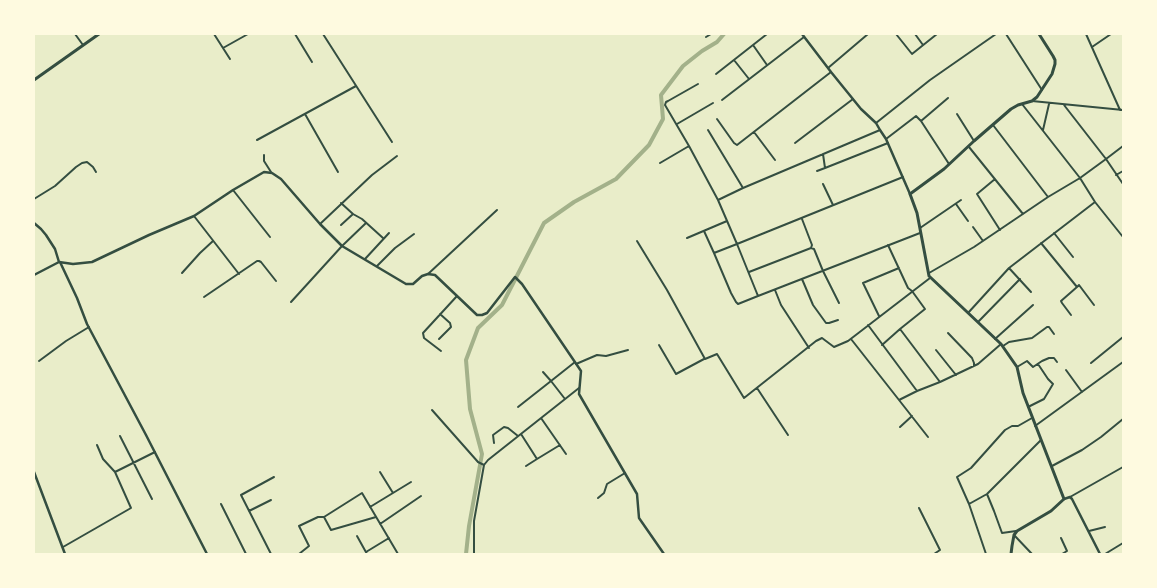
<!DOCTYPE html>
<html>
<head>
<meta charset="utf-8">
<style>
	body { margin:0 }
	#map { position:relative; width:1157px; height:588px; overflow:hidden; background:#e9edc9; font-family:"Nunito Sans",sans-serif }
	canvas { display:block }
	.frame { position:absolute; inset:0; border:35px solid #fefae0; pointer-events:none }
</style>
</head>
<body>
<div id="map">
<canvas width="1157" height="588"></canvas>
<div class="frame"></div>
</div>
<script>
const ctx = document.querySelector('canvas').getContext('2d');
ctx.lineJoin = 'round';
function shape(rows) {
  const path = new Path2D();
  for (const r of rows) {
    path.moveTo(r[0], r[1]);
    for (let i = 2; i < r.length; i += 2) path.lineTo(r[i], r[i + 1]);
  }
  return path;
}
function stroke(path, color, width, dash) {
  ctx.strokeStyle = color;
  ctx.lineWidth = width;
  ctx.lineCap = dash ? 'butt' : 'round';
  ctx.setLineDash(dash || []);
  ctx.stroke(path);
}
const canal = shape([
	[466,554,469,526,482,454,470,409,466,360,478,328,502,305,544,223,574,202,616,179,649,145,663,119,661,95,683,66,702,51,717,42,724,34]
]);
const minor = shape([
	[75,34,83,45],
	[214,34,230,59],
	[295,34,312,62],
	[323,34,392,142],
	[896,34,912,54,937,34],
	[915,34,923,45],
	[1006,34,1042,90],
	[1086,34,1120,110],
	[706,37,711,34],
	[753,45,767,65],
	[1092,47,1111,34],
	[223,48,248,34],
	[734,60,749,79],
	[828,68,868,34],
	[716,74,767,34],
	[698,84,668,101,666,102,665,105,689,146,718,200,743,188,880,130],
	[948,98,921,121,949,164],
	[722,100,804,37],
	[1032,101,1123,110],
	[1022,104,1080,178,1095,202],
	[305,114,338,172],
	[957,114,974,141],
	[717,119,734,143,737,145,831,72],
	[876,123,930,80,996,34],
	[677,124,713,103],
	[993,125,1048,197,1080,178,1106,159,1064,105],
	[708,130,743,188],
	[1043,130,1049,104],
	[754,132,775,160],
	[886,139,916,116,921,121],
	[257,140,356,86],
	[795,143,853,99],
	[1123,146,1106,159,1123,184],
	[969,147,1023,214],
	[264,155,264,161,271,172],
	[660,163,689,146],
	[825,168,888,143],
	[817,171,825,168,823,154],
	[1116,175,1123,171],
	[995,179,977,194,1000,230],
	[823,184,833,205],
	[233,190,270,237],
	[34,199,55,186,76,167,82,163,87,162,93,167,96,172],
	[718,200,737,244,714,253,731,293,736,302,738,304,758,296,737,244,903,177],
	[341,203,353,214,362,219,383,238],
	[956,204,968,221],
	[194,216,239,274],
	[802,219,812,245,811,248,814,249,823,271,839,303],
	[320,224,372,175,397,156],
	[341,225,353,214],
	[973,227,983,241],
	[920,228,961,200],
	[704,231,714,253],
	[1054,233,1073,257],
	[687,238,727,221],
	[637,241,667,290,705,359,717,354,744,398,816,341,822,338,834,347,848,341,930,278],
	[1041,243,1077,287,1079,285,1094,305],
	[888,245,908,288,912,291,925,309,900,329,940,382],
	[365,259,389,233],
	[377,266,395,248,414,234],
	[1009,268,1031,292],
	[749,272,811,248],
	[182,273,200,253,213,241],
	[929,273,974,247,1048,197],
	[428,274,497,210],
	[802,279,813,305,826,323,829,323,838,320],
	[775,290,781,305,809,348],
	[758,296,920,233],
	[204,297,257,261,259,261,261,262,276,281],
	[291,302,342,246,366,223],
	[968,313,1009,268,1095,202,1123,237],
	[1071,315,1062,303,1061,301,1077,287],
	[879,316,863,283,899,268],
	[978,322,1020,279],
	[868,325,917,391],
	[948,333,972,358,974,363,974,366],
	[439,339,451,327,450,323,440,314],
	[851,339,899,400,917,391,940,382,978,364,1001,344],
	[995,339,1033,305],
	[659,345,676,374,704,359],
	[882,345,900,329],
	[1003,346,1009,342,1032,338,1047,327,1049,327,1054,334],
	[936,350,956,375],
	[441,351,424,338,423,333,457,296],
	[39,361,66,341,89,327],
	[1091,363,1123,337],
	[576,364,597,355,606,356,628,350],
	[1017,367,1027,361,1033,367,1042,361,1049,358,1054,358,1057,362],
	[1066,370,1082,392],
	[757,388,788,435],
	[565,399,551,381,575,362],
	[899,400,928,437],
	[518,407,551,381,543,372],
	[1028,407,1044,399,1053,384,1048,379,1038,364],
	[432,410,478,462,484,465],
	[541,418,566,454],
	[1035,426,1123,362],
	[900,427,912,416],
	[521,434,537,459,560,445],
	[120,436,152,499],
	[494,443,493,435,504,427,508,428,518,436],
	[526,466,537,459],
	[1052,466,1082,450,1101,437,1123,419],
	[115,472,155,452],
	[380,472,393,493],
	[987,494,994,511,1002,533,1016,531],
	[1070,497,1123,467],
	[598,498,604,493,607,484,625,473],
	[221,504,246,554],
	[969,504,987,494,1041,440],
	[370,507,411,482],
	[919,508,940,550,934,554],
	[249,511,271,500],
	[324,517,331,530,376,517],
	[380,524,421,496],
	[1089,531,1105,527],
	[1014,535,1032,554],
	[357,536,367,554],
	[1061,538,1067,551,1062,554],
	[63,547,131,508,115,472,103,459,97,445],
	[366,552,389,538],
	[271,554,241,495,274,477],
	[299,554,309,546,299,526,318,517,324,517,362,493,398,554],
	[474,554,474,521,484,465,488,460,579,388],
	[986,554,969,504,957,477,971,468,1005,430,1012,426,1018,426,1032,418],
	[1105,554,1123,543]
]);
const tertiary = shape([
	[802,34,831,72,861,109,876,123,880,130,886,139,910,194],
	[34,223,41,229,46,235,55,249,59,262,34,275],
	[59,262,73,264,92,262,149,235,194,216,233,190,264,172,272,173,281,179,320,224,342,246,406,284,413,284,422,276,428,274,435,275,477,315,482,315,487,313,515,277,522,284,581,371,579,394,637,494,639,518,664,554],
	[60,262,77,298,87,324,146,435,207,554],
	[34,472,65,554],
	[1064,499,1070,497,1072,499,1100,554]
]);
const secondary = shape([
	[34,80,99,34],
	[1011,554,1012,546,1014,535,1017,531,1051,511,1064,499,1023,393,1017,367,1001,344,929,276,917,213,910,194,944,169,974,141,1011,109,1018,105,1032,101,1037,97,1052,74,1055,64,1055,60,1053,56,1039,34]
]);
stroke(canal, '#a3b18a', 4);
stroke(minor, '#344e41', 2);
stroke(tertiary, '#344e41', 2.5);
stroke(secondary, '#344e41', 3);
</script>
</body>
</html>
